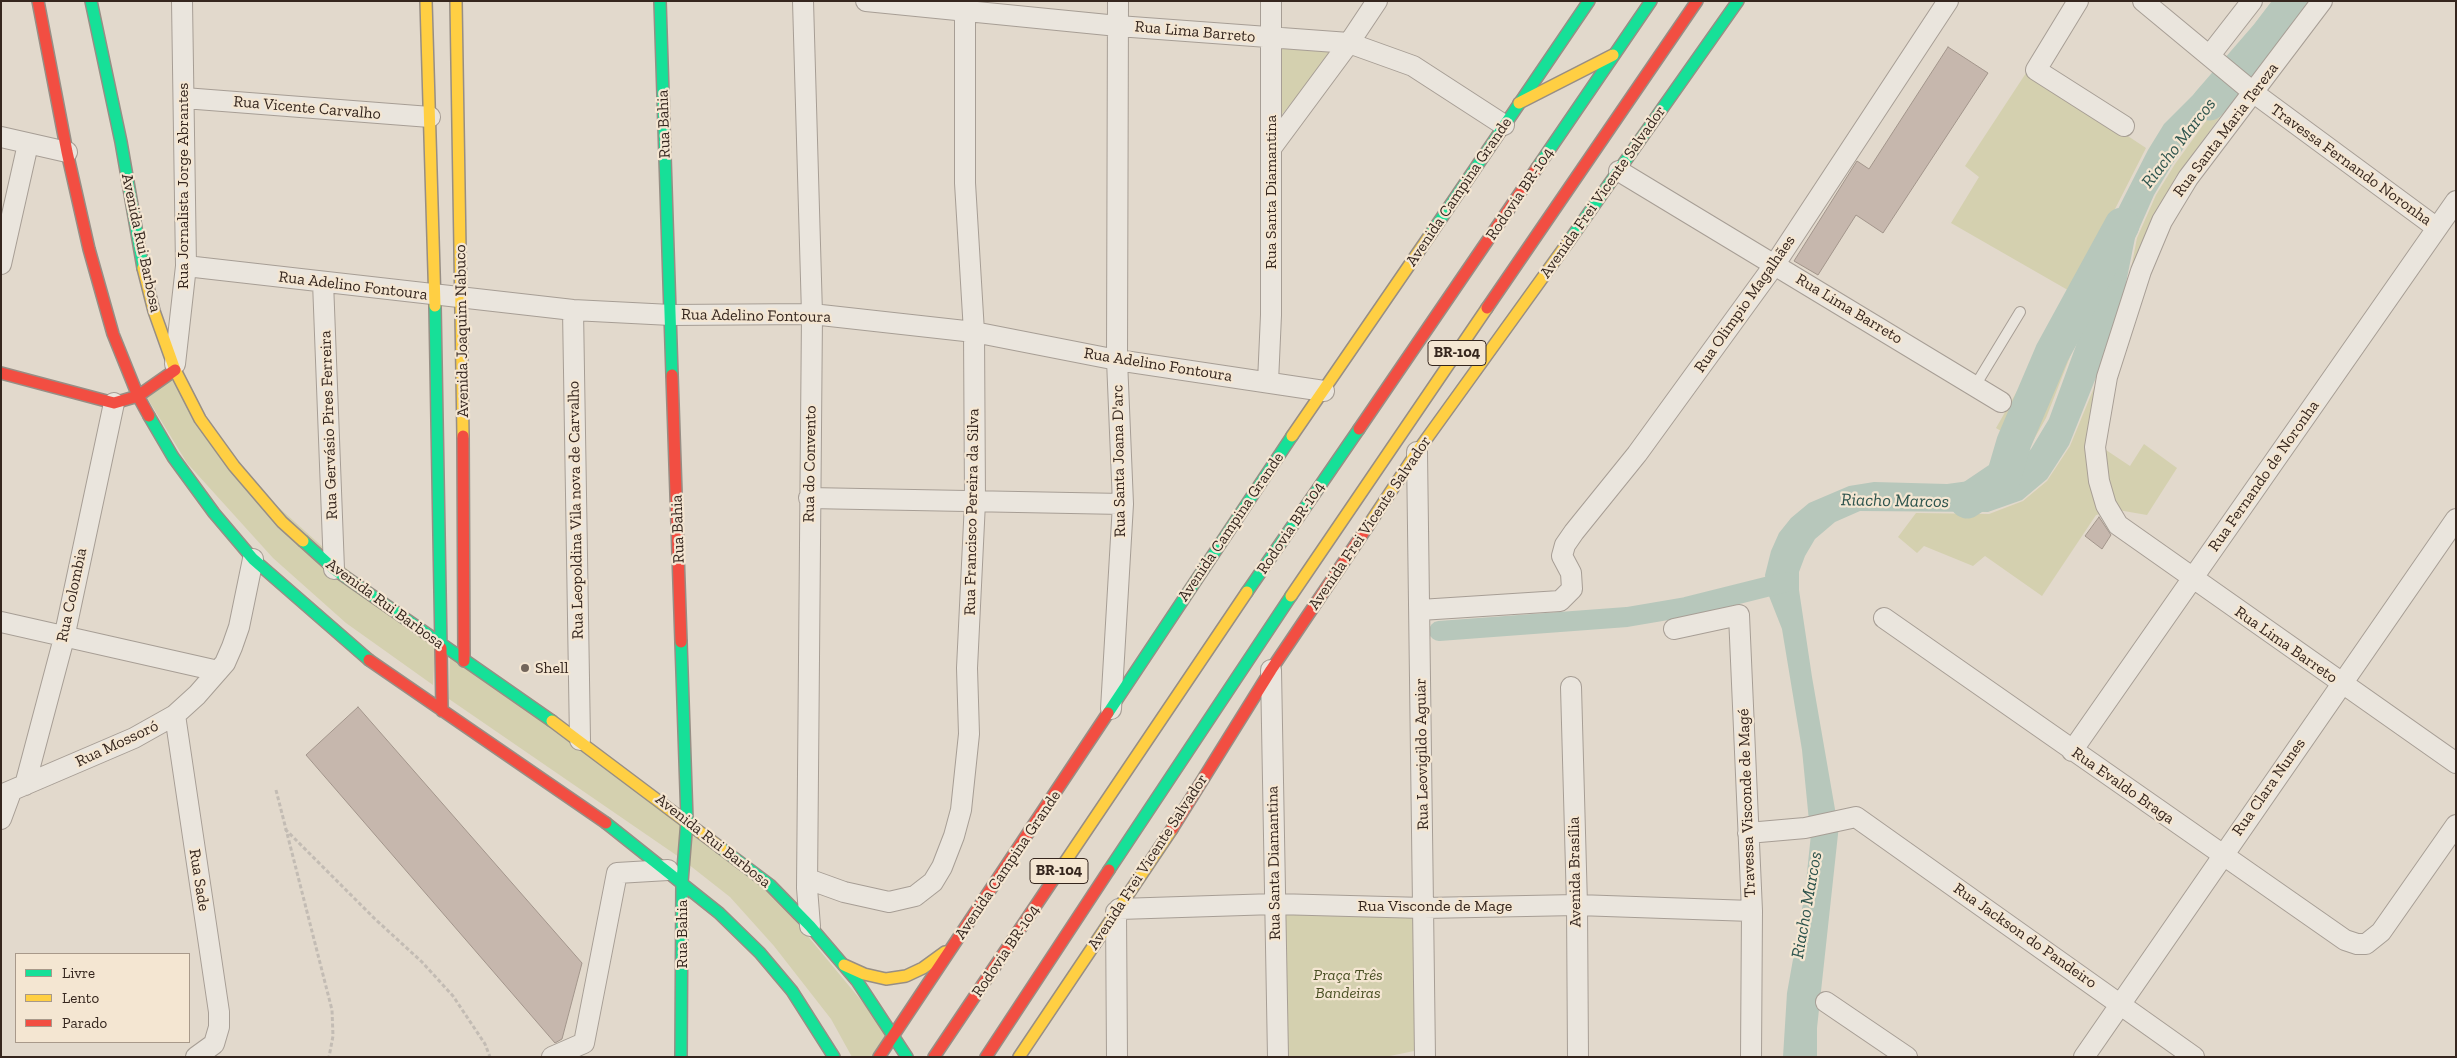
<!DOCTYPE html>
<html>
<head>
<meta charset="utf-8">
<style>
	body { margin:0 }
	#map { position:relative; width:2457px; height:1058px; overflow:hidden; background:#e2d9cc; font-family:"Zilla Slab",serif }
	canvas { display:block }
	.frame { position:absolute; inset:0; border:2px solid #35261e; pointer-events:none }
	.legend { position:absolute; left:15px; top:953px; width:175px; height:90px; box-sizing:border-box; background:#f4e6d2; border:1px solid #a8998a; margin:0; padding:6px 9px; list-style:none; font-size:15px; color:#35261e }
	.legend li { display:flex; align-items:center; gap:10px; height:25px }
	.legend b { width:25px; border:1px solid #a8998a }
</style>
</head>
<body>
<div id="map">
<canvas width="2457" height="1058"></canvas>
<div class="frame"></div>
<ul class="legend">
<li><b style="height:6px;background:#16e098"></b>Livre</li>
<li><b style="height:6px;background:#ffcf43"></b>Lento</li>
<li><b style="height:6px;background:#f24e42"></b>Parado</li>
</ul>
</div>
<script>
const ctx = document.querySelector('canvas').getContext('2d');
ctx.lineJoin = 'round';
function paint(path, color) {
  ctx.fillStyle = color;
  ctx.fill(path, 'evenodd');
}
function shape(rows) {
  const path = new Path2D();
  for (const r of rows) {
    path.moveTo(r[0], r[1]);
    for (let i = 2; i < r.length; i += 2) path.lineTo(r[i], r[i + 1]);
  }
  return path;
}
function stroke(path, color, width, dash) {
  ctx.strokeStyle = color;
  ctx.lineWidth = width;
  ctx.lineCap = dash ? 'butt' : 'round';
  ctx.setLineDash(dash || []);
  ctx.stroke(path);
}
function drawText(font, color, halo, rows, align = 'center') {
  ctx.font = font + ' "Zilla Slab",serif';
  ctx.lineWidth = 4.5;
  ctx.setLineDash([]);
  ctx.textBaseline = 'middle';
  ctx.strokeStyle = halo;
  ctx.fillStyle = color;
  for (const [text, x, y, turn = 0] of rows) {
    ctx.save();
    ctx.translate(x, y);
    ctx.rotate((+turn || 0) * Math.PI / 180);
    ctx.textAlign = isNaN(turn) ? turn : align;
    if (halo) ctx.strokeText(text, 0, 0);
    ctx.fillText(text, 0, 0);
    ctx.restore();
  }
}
const green = shape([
	[1277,45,1335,49,1275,123],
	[2028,70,2146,148,2115,209,2102,243,2091,303,2046,418,2029,448,1996,428,2073,293,1951,223,1979,177,1965,166],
	[2232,85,2239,91,2175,178,2154,222,2088,438,2130,466,2144,444,2177,468,2147,515,2118,510,2096,515,2042,596,1985,556,1973,566,1924,546,1917,553,1898,537,1916,513,1989,514,2023,501,2047,481,2070,446,2107,356,2125,299,2137,238,2156,195,2175,164],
	[173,380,216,451,435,648,433,685,346,623,273,558,187,463,146,396],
	[450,657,683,821,679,857,449,699],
	[692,829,772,893,889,1034,873,1057,852,1057,831,1019,774,946,730,897,688,864],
	[1273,913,1420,917,1414,1051,1385,1057,1284,1057]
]);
const water = shape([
	[2272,1,2310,1,2265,65,2239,45],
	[2216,72,2231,84,2173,163,2154,195,2135,238,2123,298,2105,355,2069,445,2047,479,2022,500,1988,512,1860,511,1835,522,1815,539,1805,556,1799,572,1799,590,1812,677,1836,815,1809,821,1802,750,1782,629,1767,591,1765,575,1771,551,1779,533,1791,518,1809,503,1849,486,1874,482,1947,484,1991,478,2011,469,2031,449,2049,419,2092,302,2103,244,2118,209,2148,150,2164,124],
	[1839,825,1817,1028,1817,1057,1783,1057,1787,993,1805,892,1811,834]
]);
const canal = shape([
	[1439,631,1627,617,1686,607,1786,582]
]);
const river = shape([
	[2209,103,2268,35,2294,1],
	[1967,501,2004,476,2014,442,2052,353,2122,225]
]);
const building = shape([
	[1948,47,1988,73,1883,233,1856,215,1818,275,1794,261,1857,161,1869,169,1948,47],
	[2099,517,2111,535,2102,549,2085,536,2099,517],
	[358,707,582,963,562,1039,555,1043,306,755,358,707]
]);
const path = shape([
	[276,790,332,1010,333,1036,329,1057],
	[285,829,375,919,422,962,453,996,485,1044,490,1057]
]);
const lane = shape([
	[1975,386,2020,312]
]);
const street = shape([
	[803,1,812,314,807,888,810,926],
	[866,1,1118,26,1349,43,1413,66,1504,125],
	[2078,1,2036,70,2124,126],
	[2143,1,2254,93,2437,228],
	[2322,1,2188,178,2162,221,2141,271,2107,377,2095,447,2099,481,2106,505,2118,525,2456,763],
	[2210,55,2252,1],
	[184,98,430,117],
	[1,137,67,152],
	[1272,147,1349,43,1377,1],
	[1619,171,2001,402],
	[1,264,28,144],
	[186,266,573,310,671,315,812,314,974,332,1117,360,1324,391],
	[323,282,334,569],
	[573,310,580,740],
	[175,364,186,266,182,1],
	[1268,382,1271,315,1271,1],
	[1417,452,1425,1057],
	[809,498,1123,504],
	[1420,610,1560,601,1572,589,1571,573,1562,556,1565,545,1574,532,1637,454,1775,264,1948,1],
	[1884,618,2345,940,2357,944,2366,944,2381,932,2456,825],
	[1,622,218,671],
	[1674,629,1739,615,1752,911,1751,1057],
	[1271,670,1278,1057],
	[1571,687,1577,905,1578,1057],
	[1111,709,1123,504,1117,360,1118,1],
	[175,715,219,1012,219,1027,214,1044,196,1057],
	[2072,751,2456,201],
	[25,785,64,638,114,403],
	[1,795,134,738,175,715,197,695,225,663,232,647,239,627,253,559],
	[1,819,11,792],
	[1748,833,1805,828,1856,817,2194,1057],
	[808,879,844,892,889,902,915,896,933,882,942,867,954,836,961,810,969,734,967,668,975,502,974,332,965,183,965,1],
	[1119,909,1275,904,1424,908,1577,905,1752,911],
	[1116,912,1117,1057],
	[1826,1002,1907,1057],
	[552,1057,584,1043,617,873,668,870],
	[2084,1057,2456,519]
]);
const fast = shape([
	[91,1,121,142,143,268],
	[660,1,672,375],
	[1537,168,1651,1],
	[1430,235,1589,1],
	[1569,241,1738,1],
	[435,306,441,648],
	[149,416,173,457,214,513,253,559,369,660],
	[303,541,334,569,552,721],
	[1247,592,1359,429],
	[1108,713,1292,436],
	[606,823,719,913,760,953,792,991,834,1057],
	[721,848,770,885,810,926,857,981,907,1057],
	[1109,870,1291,596],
	[681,1057,682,882,687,820,681,642]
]);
const slow = shape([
	[426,1,435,306],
	[456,1,463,436],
	[1519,103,1613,55],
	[143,268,154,311,175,370,200,419,234,466,282,522,303,541],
	[1292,436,1430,235],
	[1368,526,1417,452,1569,241],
	[1291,596,1487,308],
	[552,721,721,848],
	[1055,877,1247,592],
	[844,965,864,974,886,979,906,976,923,968,945,952],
	[1019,1057,1172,829]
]);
const jam = shape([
	[38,1,67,152,89,249,113,334,138,396,149,416],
	[1487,308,1697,1],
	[1,373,114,403,138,396,175,370],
	[672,375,681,642],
	[1359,429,1537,168],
	[463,436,464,661],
	[441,648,442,711],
	[369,660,606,823],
	[1172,829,1271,670,1368,526],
	[879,1057,1108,713],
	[934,1057,1055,877],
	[986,1057,1109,870]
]);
const markers = [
	[525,668,5,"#72655b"]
];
const shields = [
	[1457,353,58],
	[1059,871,58]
];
const shieldNames = [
	["BR-104",1457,353],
	["BR-104",1059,871]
];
const streetNames = [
	["Rua Lima Barreto",1195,32,5],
	["Rua Vicente Carvalho",307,108,5],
	["Rua Bahia",664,124,-92],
	["Rua Santa Maria Tereza",2226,130,-53],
	["Travessa Fernando Noronha",2351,165,36],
	["Rua Jornalista Jorge Abrantes",183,186,-90],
	["Rua Santa Diamantina",1271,192,-90],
	["Avenida Campina Grande",1459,192,-56],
	["Avenida Frei Vicente Salvador",1603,192,-55],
	["Rodovia BR-104",1520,194,-56],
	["Avenida Rui Barbosa",141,243,78],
	["Rua Adelino Fontoura",353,286,7],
	["Rua Olimpio Magalhães",1745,304,-55],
	["Rua Lima Barreto",1849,309,31],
	["Rua Adelino Fontoura",756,316,1],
	["Avenida Joaquim Nabuco",462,331,-91],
	["Rua Adelino Fontoura",1158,365,9],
	["Rua Gervásio Pires Ferreira",329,425,-92],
	["Rua Santa Joana D'arc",1119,461,-91],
	["Rua do Convento",810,464,-89],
	["Rua Fernando de Noronha",2264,476,-55],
	["Rua Leopoldina Vila nova de Carvalho",576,510,-91],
	["Rua Francisco Pereira da Silva",972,512,-89],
	["Avenida Frei Vicente Salvador",1370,523,-56],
	["Avenida Campina Grande",1231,527,-56],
	["Rodovia BR-104",1291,528,-56],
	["Rua Bahia",678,529,-92],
	["Rua Colombia",72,595,-78],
	["Avenida Rui Barbosa",385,604,36],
	["Rua Lima Barreto",2286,645,35],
	["Rua Mossoró",117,744,-25],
	["Rua Leovigildo Aguiar",1422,754,-91],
	["Rua Evaldo Braga",2123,786,35],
	["Rua Clara Nunes",2269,787,-55],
	["Travessa Visconde de Magé",1747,803,-92],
	["Avenida Rui Barbosa",713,841,38],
	["Avenida Frei Vicente Salvador",1148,862,-57],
	["Rua Santa Diamantina",1274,863,-91],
	["Avenida Campina Grande",1008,865,-56],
	["Avenida Brasília",1575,872,-91],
	["Rua Sade",199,880,81],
	["Rua Visconde de Mage",1435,906],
	["Rua Bahia",682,934,-90],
	["Rua Jackson do Pandeiro",2025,936,35],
	["Rodovia BR-104",1006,951,-56]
];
const poiNames = [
	["Shell",535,668]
];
const parkNames = [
	["Praça Três",1348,975],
	["Bandeiras",1348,993]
];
const waterNames = [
	["Riacho Marcos",2179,143,-52],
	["Riacho Marcos",1895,501,1],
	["Riacho Marcos",1807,905,-80]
];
paint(green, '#d4d0af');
paint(water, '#b7c7bb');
stroke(canal, '#b7c7bb', 20);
stroke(river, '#b7c7bb', 35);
paint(building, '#c6b7ad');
stroke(building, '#a2958b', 1);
stroke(lane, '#a79e95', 12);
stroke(street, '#a79e95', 22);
stroke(fast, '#978e85', 14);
stroke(slow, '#978e85', 14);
stroke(jam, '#978e85', 14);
stroke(path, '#c3bcb4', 3, [4, 2.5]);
stroke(lane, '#eae5dd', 10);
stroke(street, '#eae5dd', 20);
stroke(fast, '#16e098', 11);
stroke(slow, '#ffcf43', 11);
stroke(jam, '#f24e42', 11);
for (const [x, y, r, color] of markers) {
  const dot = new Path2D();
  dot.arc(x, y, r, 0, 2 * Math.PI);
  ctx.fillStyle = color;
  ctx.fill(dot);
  stroke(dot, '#f4e6d2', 2);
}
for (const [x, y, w] of shields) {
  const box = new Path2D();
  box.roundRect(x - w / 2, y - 12.5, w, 25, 4);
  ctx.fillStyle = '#f4e6d2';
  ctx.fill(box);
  stroke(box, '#35261e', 1);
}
drawText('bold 15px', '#35261e', null, shieldNames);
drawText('16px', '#35261e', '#f4e6d2', streetNames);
drawText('16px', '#35261e', '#f4e6d2', poiNames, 'left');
drawText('italic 16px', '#4b5125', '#f4e6d2', parkNames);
drawText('italic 18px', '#2e544d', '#f4e6d2', waterNames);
</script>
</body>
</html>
